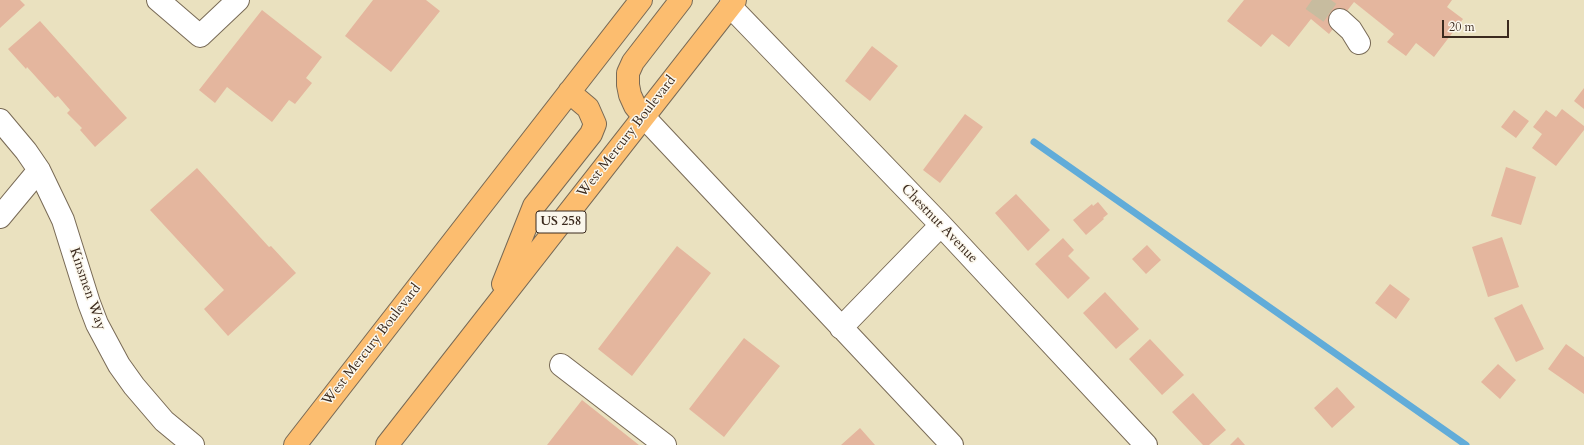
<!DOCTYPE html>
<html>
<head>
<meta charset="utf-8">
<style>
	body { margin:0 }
	#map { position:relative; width:1584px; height:445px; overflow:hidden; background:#eae1bf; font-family:Cardo,serif }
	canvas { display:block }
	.scale { position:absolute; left:1442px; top:20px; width:67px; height:18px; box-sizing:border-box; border:2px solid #3b2a1e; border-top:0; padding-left:5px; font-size:12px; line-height:14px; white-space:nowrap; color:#3b2a1e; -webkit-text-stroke:3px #fbf7ec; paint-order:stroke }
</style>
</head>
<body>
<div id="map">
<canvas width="1584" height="445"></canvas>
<div class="scale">20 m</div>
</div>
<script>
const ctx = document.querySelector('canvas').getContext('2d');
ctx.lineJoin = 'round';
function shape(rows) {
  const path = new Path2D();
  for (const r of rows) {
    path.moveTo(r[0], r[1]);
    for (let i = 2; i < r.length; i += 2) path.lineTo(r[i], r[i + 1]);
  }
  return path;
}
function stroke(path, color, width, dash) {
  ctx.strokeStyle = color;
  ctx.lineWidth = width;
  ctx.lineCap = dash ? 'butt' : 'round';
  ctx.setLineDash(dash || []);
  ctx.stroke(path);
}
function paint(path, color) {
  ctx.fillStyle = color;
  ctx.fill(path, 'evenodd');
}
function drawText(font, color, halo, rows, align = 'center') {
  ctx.font = font + ' Cardo,serif';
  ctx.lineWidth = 3;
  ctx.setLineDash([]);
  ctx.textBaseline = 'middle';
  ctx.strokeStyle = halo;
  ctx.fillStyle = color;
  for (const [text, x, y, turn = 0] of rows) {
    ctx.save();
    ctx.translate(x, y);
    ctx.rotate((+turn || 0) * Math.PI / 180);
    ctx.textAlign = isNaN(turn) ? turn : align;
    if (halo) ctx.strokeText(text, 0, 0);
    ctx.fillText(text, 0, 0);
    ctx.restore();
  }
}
const stream = shape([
	[1034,142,1466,445]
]);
const building = shape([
	[0,0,20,0,25,5,0,28],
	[373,0,426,0,440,11,391,72,345,36],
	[1244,0,1452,0,1447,7,1463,19,1434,57,1416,43,1406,56,1387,42,1394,34,1354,2,1329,34,1311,19,1289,47,1272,34,1261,47,1227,21],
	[262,10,322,57,306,78,312,83,295,104,289,100,272,122,227,87,215,103,199,90],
	[40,21,127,118,95,147,80,130,82,128,67,113,70,110,58,96,55,98,27,67,26,69,8,49],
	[872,46,898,66,870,101,845,81],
	[1584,88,1584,109,1574,101],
	[1562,109,1584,126,1584,130,1556,166,1532,148,1542,134,1533,127,1546,110,1556,117],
	[1514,110,1529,121,1516,138,1501,127],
	[965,114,983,127,940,183,923,170],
	[1506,167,1536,177,1521,225,1491,216],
	[197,168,269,247,271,246,296,273,228,336,204,309,224,290,150,210],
	[1016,194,1050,230,1028,251,995,213],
	[1098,202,1108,214,1103,218,1104,219,1086,235,1073,220,1092,204,1093,206],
	[1502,237,1519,287,1488,297,1472,247],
	[1063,238,1074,250,1068,256,1090,278,1068,299,1035,264],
	[1147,245,1161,260,1146,274,1132,259],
	[677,246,711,273,632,376,598,349],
	[1390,284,1410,299,1396,319,1375,303],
	[1105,292,1139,329,1116,349,1083,313],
	[1522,304,1544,349,1516,362,1494,318],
	[744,338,780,366,724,437,689,409],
	[1150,339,1184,375,1162,395,1129,359],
	[1566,344,1584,357,1584,394,1548,369],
	[1498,364,1516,380,1500,399,1481,382],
	[1337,387,1355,407,1332,428,1314,408],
	[1193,393,1226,430,1209,445,1203,445,1172,412],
	[582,400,639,445,547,445],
	[860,428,875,445,841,445],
	[1238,437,1245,445,1230,445]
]);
const minorTunnel = shape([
	[1312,0,1340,20]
]);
const minor = shape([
	[158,0,200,36,238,0],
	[730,6,941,225,1146,445],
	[1340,20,1351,30,1359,43],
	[643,116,952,445],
	[0,120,26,151,39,170,63,220,89,303,97,324,119,365,134,386,164,421,193,445],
	[0,217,39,170],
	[841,328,941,225],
	[561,365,665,445]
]);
const highway = shape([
	[643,116,635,106,630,95,628,85,628,73,633,62,681,0],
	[503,284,534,206,591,134,595,124,588,108,569,92],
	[295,445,641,0],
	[387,445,735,0]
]);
const shields = [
	[561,222,50]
];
const shieldNames = [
	["US 258",561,222]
];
const streetNames = [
	["West Mercury Boulevard",627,137,-52],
	["Chestnut Avenue",939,224,46],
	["Kinsmen Way",87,289,71],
	["West Mercury Boulevard",372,345,-52]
];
stroke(stream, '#61acd9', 7);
paint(building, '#e4b69e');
stroke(minorTunnel, '#c7bc9f', 22, [22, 11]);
stroke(minor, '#786a56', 24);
stroke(highway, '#786a56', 24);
stroke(minor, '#fff', 22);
stroke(highway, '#fcbd6f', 22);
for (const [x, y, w] of shields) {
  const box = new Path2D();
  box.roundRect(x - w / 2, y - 11, w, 22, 3);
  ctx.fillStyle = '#fbf7ec';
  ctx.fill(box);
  stroke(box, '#3b2a1e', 1);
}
drawText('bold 13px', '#3b2a1e', null, shieldNames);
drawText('14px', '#3b2a1e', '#fbf7ec', streetNames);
</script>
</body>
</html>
